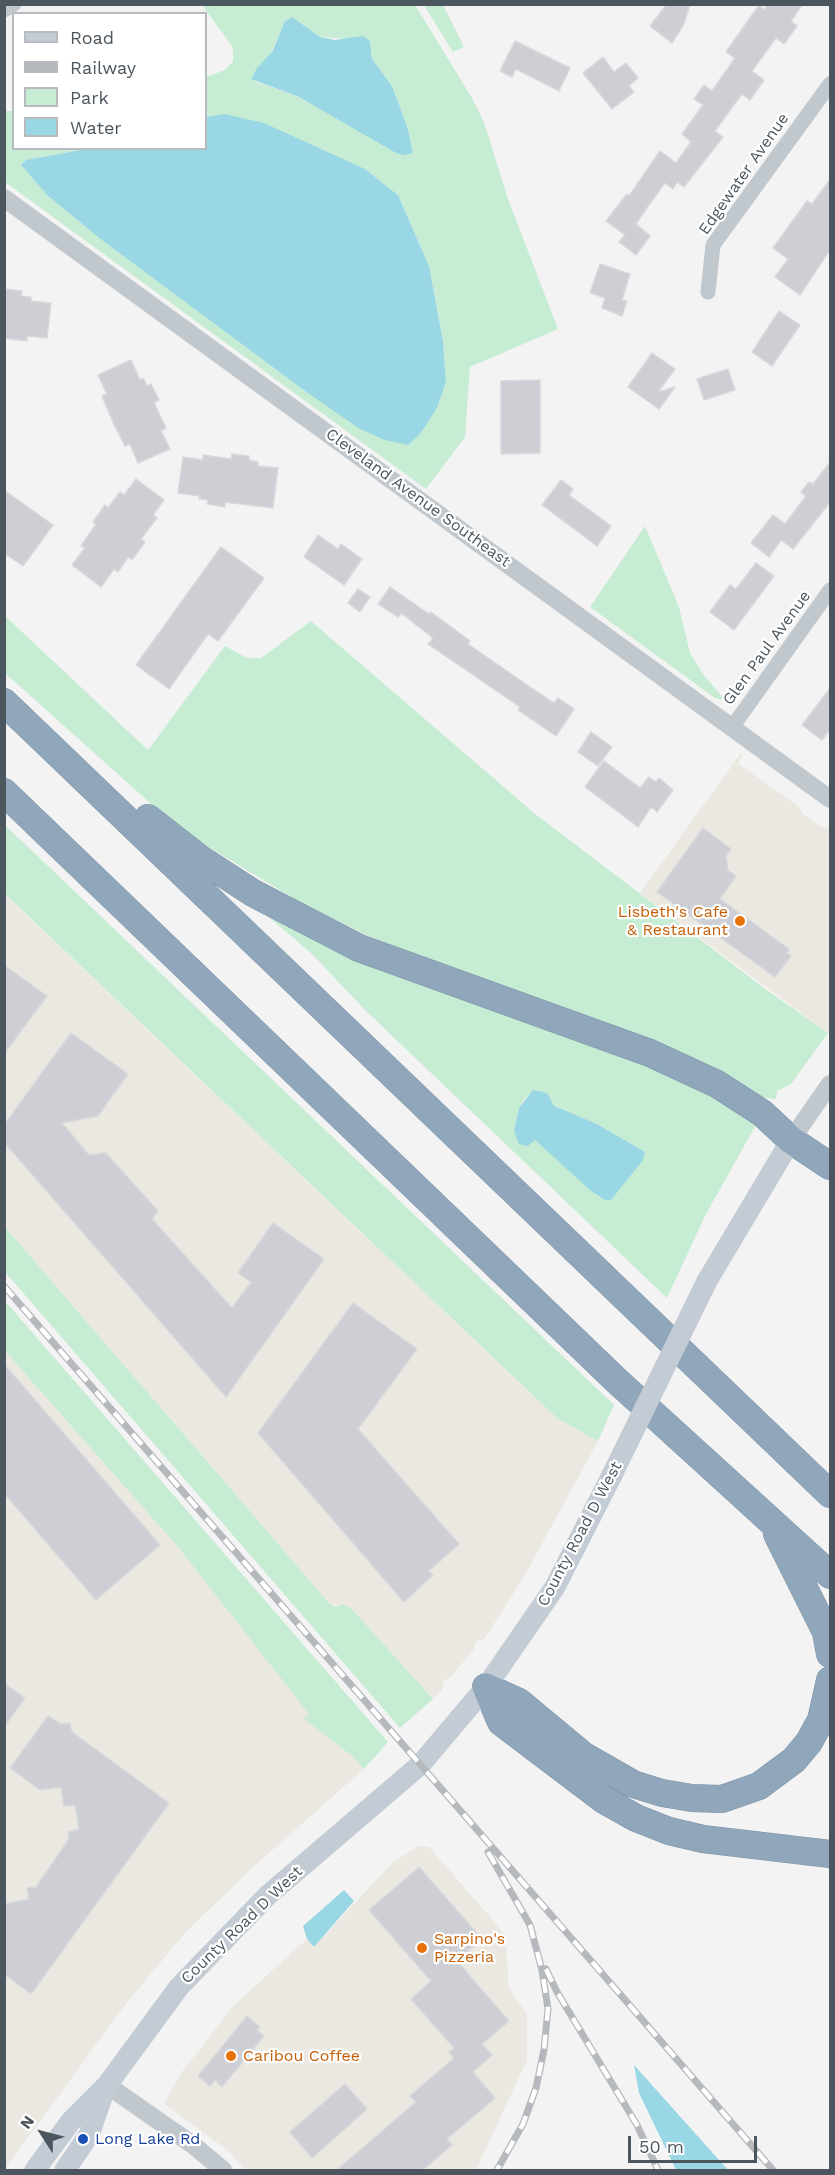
<!DOCTYPE html>
<html>
<head>
<meta charset="utf-8">
<style>
	body { margin:0 }
	#map { position:relative; width:835px; height:2175px; overflow:hidden; background:#f4f3f3; font-family:"Work Sans",sans-serif }
	canvas { display:block }
	.frame { position:absolute; inset:0; border:6px solid #4c565e; pointer-events:none }
	.legend { position:absolute; left:12px; top:12px; width:195px; height:138px; box-sizing:border-box; background:#fff; border:2px solid #b7bbbf; margin:0; padding:8px 10px; list-style:none; font-size:18px; color:#4c565e }
	.legend li { display:flex; align-items:center; gap:12px; height:30px }
	.legend b { width:30px; border:2px solid #b7bbbf }
	.north { position:absolute; left:12px; top:2103px; width:60px; height:60px; -webkit-text-stroke:4px #fff; paint-order:stroke; rotate:306deg; font-size:16px; font-weight:700; line-height:24px; text-align:center; color:#4c565e }
	.north::after { content:''; display:block; margin:auto; width:21px; height:27px; background:#4c565e; clip-path:polygon(50% 0,100% 100%,50% 72%,0 100%) }
	.scale { position:absolute; left:628px; top:2136px; width:129px; height:27px; box-sizing:border-box; border:3px solid #4c565e; border-top:0; padding-left:8px; font-size:18px; line-height:21px; white-space:nowrap; color:#4c565e; -webkit-text-stroke:4px #fff; paint-order:stroke }
</style>
</head>
<body>
<div id="map">
<canvas width="835" height="2175"></canvas>
<div class="frame"></div>
<ul class="legend">
<li><b style="height:8px;background:#c3cbd4"></b>Road</li>
<li><b style="height:8px;background:#b5b8bc"></b>Railway</li>
<li><b style="height:16px;background:#c7ecd4"></b>Park</li>
<li><b style="height:16px;background:#99d7e4"></b>Water</li>
</ul>
<div class="north">N</div>
<div class="scale">50 m</div>
</div>
<script>
const ctx = document.querySelector('canvas').getContext('2d');
ctx.lineJoin = 'round';
function paint(path, color) {
  ctx.fillStyle = color;
  ctx.fill(path, 'evenodd');
}
function shape(rows) {
  const path = new Path2D();
  for (const r of rows) {
    path.moveTo(r[0], r[1]);
    for (let i = 2; i < r.length; i += 2) path.lineTo(r[i], r[i + 1]);
  }
  return path;
}
function stroke(path, color, width, dash) {
  ctx.strokeStyle = color;
  ctx.lineWidth = width;
  ctx.lineCap = dash ? 'butt' : 'round';
  ctx.setLineDash(dash || []);
  ctx.stroke(path);
}
function drawText(font, color, halo, rows, align = 'center') {
  ctx.font = font + ' "Work Sans",sans-serif';
  ctx.lineWidth = 4.5;
  ctx.setLineDash([]);
  ctx.textBaseline = 'middle';
  ctx.strokeStyle = halo;
  ctx.fillStyle = color;
  for (const [text, x, y, turn = 0] of rows) {
    ctx.save();
    ctx.translate(x, y);
    ctx.rotate((+turn || 0) * Math.PI / 180);
    ctx.textAlign = isNaN(turn) ? turn : align;
    if (halo) ctx.strokeText(text, 0, 0);
    ctx.fillText(text, 0, 0);
    ctx.restore();
  }
}
const commercial = shape([
	[741,753,742,757,738,763,743,767,799,807,802,813,820,826,830,829,830,1029,828,1033,640,893],
	[4,894,558,1419,598,1441,526,1573,503,1610,484,1639,476,1641,474,1649,450,1678,444,1680,442,1690,433,1699,352,1609,330,1604,5,1227],
	[5,1351,178,1547,310,1714,305,1719,352,1756,364,1769,252,1868,184,1934,125,2005,5,2169],
	[418,1846,429,1847,498,1926,505,1937,509,1988,527,2014,527,2060,476,2170,246,2170,226,2149,164,2104,181,2073,234,2005,307,1939,314,1947,392,1863]
]);
const green = shape([
	[202,5,415,5,472,98,484,122,508,199,558,329,470,367,465,437,426,489,5,182,4,111,13,111,14,148,86,149,26,160,21,165,48,196,103,241,305,391,421,433,437,408,446,382,443,341,429,266,398,195,365,169,224,114,206,117,206,77,225,70,233,61,233,52,232,46],
	[291,17,320,37,370,41,372,59,392,86,408,129,413,153,299,97,254,81,257,68,269,57,285,21],
	[424,5,443,5,464,47,453,52],
	[645,526,679,607,690,653,703,674,725,700,715,698,590,607],
	[4,615,148,750,225,646,247,658,261,658,311,621,534,813,764,988,828,1033,791,1084,777,1091,776,1099,760,1097,685,1054,424,958,366,935,300,902,210,848,159,811,5,673],
	[5,825,614,1405,598,1441,558,1419,5,894],
	[250,901,678,1076,757,1123,705,1216,667,1298,365,1010,313,955],
	[526,1097,548,1097,553,1106,597,1124,645,1152,599,1197,538,1142,535,1139,528,1146,514,1131,519,1108],
	[5,1227,330,1604,336,1607,343,1604,352,1609,433,1699,400,1728,5,1272],
	[5,1301,388,1742,364,1769,352,1756,304,1719,309,1714,178,1547,5,1351]
]);
const water = shape([
	[292,17,320,37,335,40,363,36,370,41,372,59,392,86,408,129,413,153,404,155,396,153,299,97,251,79,257,68,272,52,285,21],
	[224,114,264,123,365,169,398,195,429,266,443,341,446,382,437,408,421,433,408,445,385,440,360,429,305,391,103,241,48,196,21,165,26,160,86,149,206,148,206,117],
	[533,1090,547,1093,554,1106,597,1124,645,1152,643,1160,611,1200,605,1200,591,1191,535,1140,528,1146,519,1144,514,1131,519,1108],
	[344,1890,354,1901,314,1947,307,1939,303,1926],
	[634,2065,728,2170,676,2170,639,2093]
]);
const building = shape([
	[667,4,690,4,684,24,672,43,650,26,667,4],
	[768,4,803,4,791,21,797,26,784,44,776,38,752,71,764,80,750,100,742,94,715,131,723,137,684,187,677,182,673,189,665,183,646,209,636,224,650,236,636,255,619,242,625,235,606,221,627,194,629,196,660,151,676,163,691,142,682,134,703,105,694,99,704,85,712,91,735,58,726,52,759,5,764,10,768,4],
	[515,41,570,68,559,91,516,69,512,77,500,71,515,41],
	[603,57,614,72,626,63,638,78,629,86,634,92,612,109,583,73,603,57],
	[831,178,831,248,800,295,775,277,788,259,773,248,807,201,812,204,831,178],
	[600,264,630,274,622,300,627,301,622,316,602,308,605,298,590,293,600,264],
	[4,289,22,291,21,296,31,297,31,301,51,303,47,338,27,336,27,341,4,338,4,289],
	[779,311,800,325,772,366,752,352,779,311],
	[652,353,675,369,658,392,675,387,659,409,628,387,652,353],
	[131,360,140,380,143,378,147,386,151,384,159,400,154,403,166,428,161,431,170,449,138,463,130,444,125,446,113,422,102,396,107,394,98,375,131,360],
	[728,369,735,390,704,400,697,379,728,369],
	[540,380,540,453,501,454,501,381,540,380],
	[232,454,249,456,249,460,258,462,258,466,278,468,273,508,225,502,225,507,207,504,208,500,199,499,200,496,178,493,183,457,203,460,203,455,231,459,232,454],
	[831,461,831,501,793,549,781,540,769,557,751,543,773,515,785,524,806,496,801,492,809,482,813,484,831,461],
	[136,479,164,500,153,515,157,518,141,539,145,542,132,560,128,557,118,572,114,569,101,587,72,565,85,548,81,546,96,524,93,522,105,505,108,508,120,492,124,495,136,479],
	[561,480,573,489,569,495,611,526,597,546,542,505,561,480],
	[4,490,53,525,23,566,4,553,4,490],
	[318,535,338,549,341,544,362,559,344,585,304,557,318,535],
	[221,547,264,578,218,641,208,634,169,689,136,665,221,547],
	[756,563,774,576,734,630,710,612,730,585,736,589,756,563],
	[390,587,429,614,431,612,470,641,468,644,533,689,554,703,558,698,574,709,556,736,518,710,520,707,428,644,433,638,401,613,398,617,378,604,390,587],
	[358,589,370,597,360,612,348,603,358,589],
	[831,687,831,728,822,740,802,725,831,687],
	[591,732,612,747,598,766,578,752,591,732],
	[604,761,640,788,649,777,656,782,659,778,673,790,657,812,651,807,638,827,585,787,604,761],
	[703,828,731,849,726,856,728,870,736,876,720,899,789,949,787,953,791,956,775,977,657,892,703,828],
	[4,965,47,996,4,1054,4,965],
	[71,1033,128,1074,98,1116,62,1123,89,1155,106,1153,158,1211,152,1219,232,1308,251,1282,238,1273,273,1223,324,1259,226,1397,4,1142,4,1125,71,1033],
	[353,1303,417,1349,358,1429,459,1544,429,1571,433,1575,404,1602,258,1433,353,1303],
	[4,1364,160,1545,96,1600,4,1493,4,1364],
	[4,1683,25,1698,4,1727,4,1683],
	[48,1716,61,1724,70,1723,72,1732,169,1803,31,1994,4,1974,4,1904,29,1899,27,1888,36,1887,69,1839,68,1832,79,1829,75,1805,64,1806,61,1787,40,1790,10,1768,48,1716],
	[419,1867,482,1939,457,1961,509,2021,482,2044,492,2055,473,2072,495,2098,447,2139,452,2145,423,2170,337,2170,416,2102,410,2096,454,2058,449,2052,454,2048,411,1999,431,1981,369,1910,419,1867],
	[247,2016,260,2027,257,2030,264,2036,222,2087,215,2080,210,2086,198,2076,247,2016],
	[345,2084,367,2109,312,2158,290,2132,345,2084]
]);
const minor = shape([
	[4,10,14,4],
	[708,292,713,245,830,84],
	[733,726,830,590]
]);
const tertiary = shape([
	[4,198,830,799],
	[791,1140,830,1084],
	[107,2085,193,2145,223,2170]
]);
const secondary = shape([
	[707,1281,791,1140],
	[35,2170,71,2121,107,2085,179,1987,267,1896,420,1765,486,1687,555,1587,612,1475],
	[65,2170,89,2135,104,2091]
]);
const motorway = shape([
	[4,702,830,1494],
	[4,792,617,1381,830,1575],
	[148,818,202,860,253,893,359,948,650,1053,717,1084,762,1113,791,1140,830,1166],
	[777,1534,826,1632,830,1654],
	[486,1687,519,1702,584,1756,633,1784,662,1793,692,1798,722,1799,759,1786,794,1760,809,1742,821,1720,830,1680],
	[486,1687,501,1722,604,1800,636,1818,669,1831,703,1839,830,1854]
]);
const rail = shape([
	[4,1286,773,2170],
	[488,1852,530,1925,542,1970,548,2009,544,2050,536,2088,523,2124,497,2170],
	[546,1969,557,1992,637,2125,658,2170]
]);
const secondaryBridge = shape([
	[612,1475,707,1281]
]);
const markers = [
	[740,921,6,"#e8710a"],
	[422,1948,6,"#e8710a"],
	[231,2056,6,"#e8710a"],
	[83,2139,6,"#1a4fb4"]
];
const streetNames = [
	["Edgewater Avenue",744,174,-55],
	["Cleveland Avenue Southeast",418,498,36],
	["Glen Paul Avenue",767,648,-54],
	["County Road D West",580,1534,-62],
	["County Road D West",242,1925,-44]
];
const foodNames = [
	["Lisbeth's Cafe",728,912,"right"],
	["& Restaurant",728,930,"right"],
	["Sarpino's",434,1939],
	["Pizzeria",434,1957],
	["Caribou Coffee",243,2056]
];
const transitNames = [
	["Long Lake Rd",95,2139]
];
paint(commercial, '#eae8e1');
paint(green, '#c7ecd4');
paint(water, '#99d7e4');
paint(building, '#cdcfd4');
stroke(building, '#d7d9dd', 1.5);
stroke(motorway, '#7b92a7', 28);
stroke(minor, '#c0c7cd', 15);
stroke(tertiary, '#c0c7cd', 18);
stroke(secondary, '#c3cbd4', 21);
stroke(motorway, '#90a7bb', 27);
stroke(rail, '#b5b8bc', 7);
stroke(rail, '#fff', 4.5, [14]);
stroke(secondaryBridge, '#c3cbd4', 21);
for (const [x, y, r, color] of markers) {
  const dot = new Path2D();
  dot.arc(x, y, r, 0, 2 * Math.PI);
  ctx.fillStyle = color;
  ctx.fill(dot);
  stroke(dot, '#fff', 2);
}
drawText('16px', '#4c565e', '#fff', streetNames);
drawText('16px', '#c56008', '#fff', foodNames, 'left');
drawText('16px', '#164399', '#fff', transitNames, 'left');
</script>
</body>
</html>
